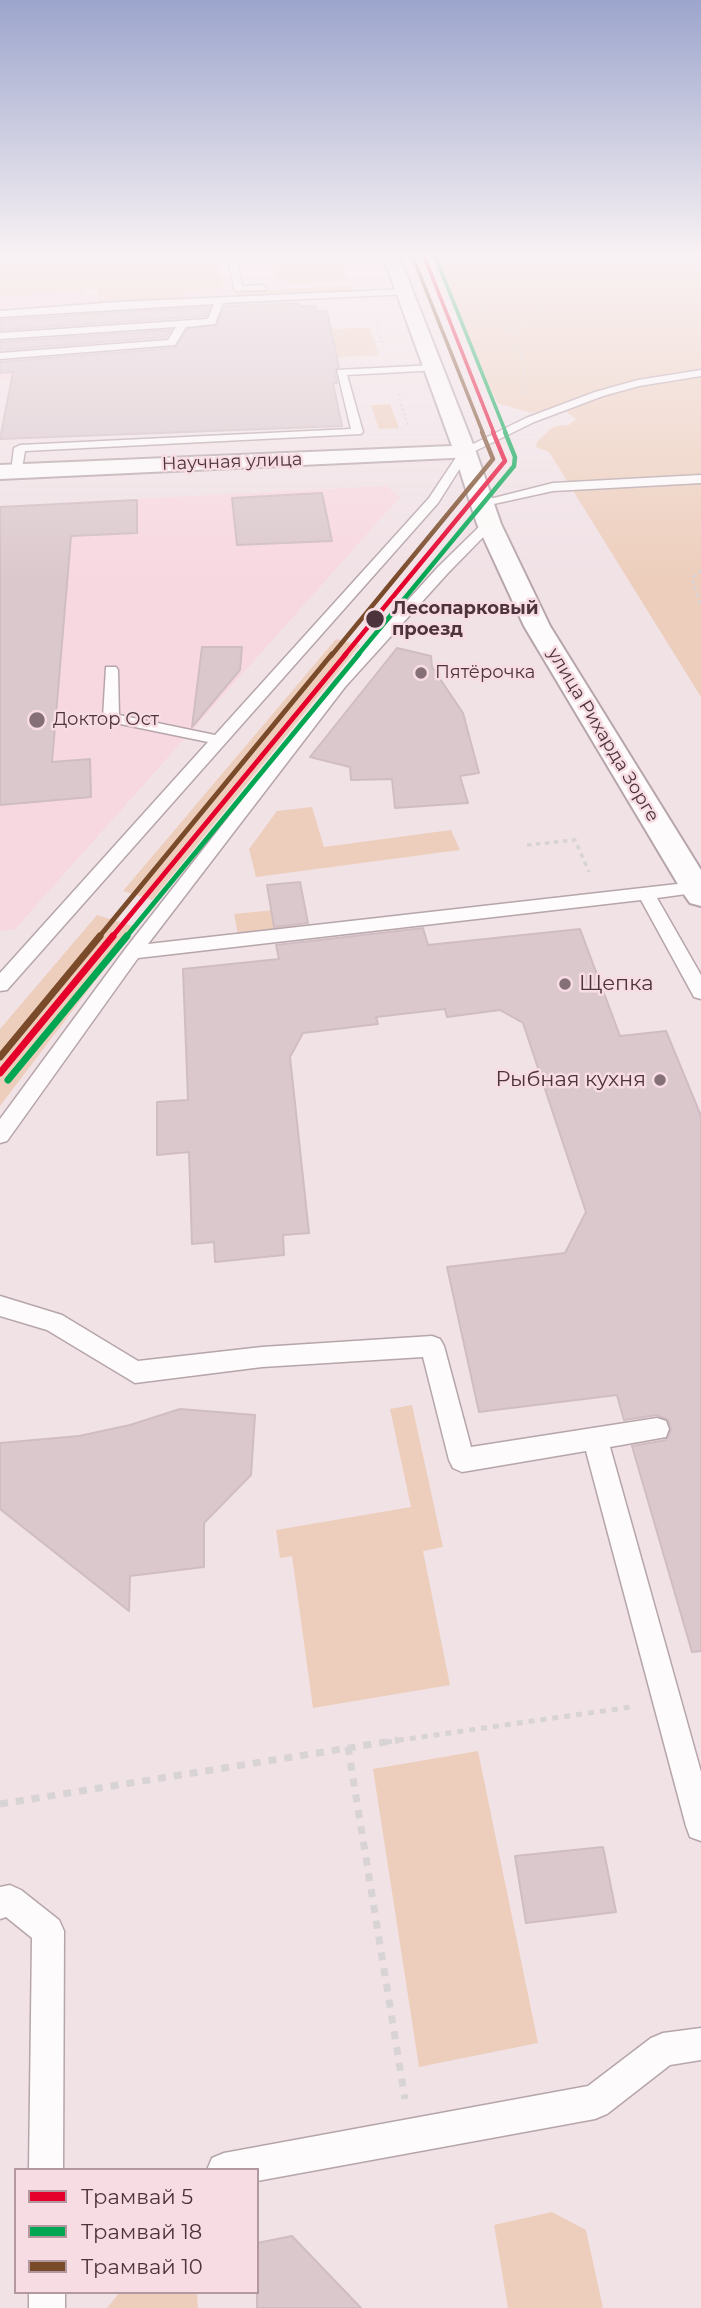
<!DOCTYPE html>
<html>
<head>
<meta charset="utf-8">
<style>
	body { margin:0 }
	#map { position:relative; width:701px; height:2308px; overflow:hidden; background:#f1e2e6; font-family:Montserrat,sans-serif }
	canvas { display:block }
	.legend { position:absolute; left:14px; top:2168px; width:245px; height:126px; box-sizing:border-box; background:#f7dce3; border:2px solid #b398a0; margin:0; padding:9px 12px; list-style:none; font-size:21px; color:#4d333b }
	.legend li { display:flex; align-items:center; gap:14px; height:35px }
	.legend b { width:35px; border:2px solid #b398a0 }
</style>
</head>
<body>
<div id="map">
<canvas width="701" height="2308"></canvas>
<ul class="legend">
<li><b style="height:9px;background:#e4002b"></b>Трамвай 5</li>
<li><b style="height:9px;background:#00a651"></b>Трамвай 18</li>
<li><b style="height:9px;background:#7a4b2a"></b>Трамвай 10</li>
</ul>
</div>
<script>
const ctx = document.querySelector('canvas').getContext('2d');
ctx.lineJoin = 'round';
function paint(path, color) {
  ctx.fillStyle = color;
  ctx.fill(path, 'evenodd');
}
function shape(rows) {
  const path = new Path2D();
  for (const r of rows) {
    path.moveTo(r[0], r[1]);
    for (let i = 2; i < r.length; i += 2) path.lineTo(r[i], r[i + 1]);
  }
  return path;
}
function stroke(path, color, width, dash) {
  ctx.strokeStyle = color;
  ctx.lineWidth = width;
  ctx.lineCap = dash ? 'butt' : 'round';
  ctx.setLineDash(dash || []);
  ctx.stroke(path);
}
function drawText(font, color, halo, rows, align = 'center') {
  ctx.font = font + ' Montserrat,sans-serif';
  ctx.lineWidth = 5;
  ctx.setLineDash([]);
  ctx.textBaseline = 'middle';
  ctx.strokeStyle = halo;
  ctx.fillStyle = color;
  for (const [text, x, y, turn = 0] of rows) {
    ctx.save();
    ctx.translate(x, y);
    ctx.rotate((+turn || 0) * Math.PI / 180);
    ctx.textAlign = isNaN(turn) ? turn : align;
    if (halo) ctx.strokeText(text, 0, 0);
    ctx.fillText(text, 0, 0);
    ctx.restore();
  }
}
const built = shape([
	[0,256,72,256,86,296,230,290,226,329,180,331,171,353,132,366,0,379],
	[386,486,400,497,15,929,0,931,0,506]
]);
const green = shape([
	[0,256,218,257,224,289,186,291,185,298,169,300,98,302,98,289,0,296],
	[271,256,341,256,348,281,291,283,276,279],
	[433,256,701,256,701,697,549,452,536,447,537,442,550,429,556,426,569,425,576,419,560,407,531,413,497,403],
	[352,286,354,291,236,296,235,291],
	[370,328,379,355,328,358,332,329],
	[390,404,399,428,379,429,371,405],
	[336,639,360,645,152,900,123,891],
	[312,807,324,847,451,830,460,850,256,877,249,849,277,811],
	[294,908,298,928,238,935,234,914],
	[97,915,136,927,0,1106,0,1029],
	[412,1405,443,1547,423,1551,450,1685,313,1708,292,1556,280,1558,276,1530,411,1507,390,1409],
	[478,1751,538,2043,419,2067,373,1769],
	[552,2212,586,2230,603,2308,508,2308,494,2225],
	[120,2292,197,2292,198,2308,107,2308]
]);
const building = shape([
	[299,303,300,306,316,306,318,312,327,311,339,367,334,371,337,383,333,383,342,426,0,439,13,372,0,373,0,362,175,348,188,329,217,325,225,306,299,303],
	[210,307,206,316,0,330,0,320,210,307],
	[171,330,166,337,0,350,0,342,171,330],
	[322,493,332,541,237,545,232,498,322,493],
	[137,500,137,533,71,536,52,762,90,759,91,797,0,805,0,507,137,500],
	[202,647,242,647,240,670,192,727,202,647],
	[397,648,431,656,432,667,463,713,479,773,460,776,468,803,395,808,392,779,351,780,350,767,310,757,397,648],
	[300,882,308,923,274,927,267,885,300,882],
	[423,928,428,945,580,929,620,1036,666,1031,701,1116,701,1651,692,1652,632,1446,666,1440,671,1430,668,1420,657,1415,624,1420,617,1395,479,1412,447,1267,565,1253,586,1212,523,1023,500,1010,447,1017,445,1009,376,1017,378,1024,303,1033,290,1057,309,1233,283,1235,284,1255,215,1262,214,1242,192,1244,189,1152,157,1155,157,1102,188,1100,183,969,279,959,276,945,423,928],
	[180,1409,255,1415,251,1475,204,1523,204,1567,130,1576,129,1611,0,1509,0,1443,79,1436,130,1425,180,1409],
	[603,1847,616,1912,526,1923,515,1856,603,1847],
	[292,2236,361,2308,257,2308,257,2243,292,2236]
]);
const pathFar4 = shape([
	[355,256,359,269],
	[460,256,472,271,474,292,492,321,511,331,524,363,522,396],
	[648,256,670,271,701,307],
	[374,317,383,346],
	[511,331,538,312,556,277,600,256],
	[398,394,408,426]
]);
const pathFar3 = shape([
	[701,570,692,579,701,606]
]);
const pathFar2 = shape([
	[527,845,575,840,589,872]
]);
const pathFar1 = shape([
	[386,1742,631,1707]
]);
const path = shape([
	[348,1747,405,2099],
	[0,1804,398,1740]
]);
const service = shape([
	[227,256,236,256,242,286,262,285,267,288,265,290,235,291,227,256],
	[406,289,411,292,409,294,223,303,215,324,186,327,175,345,0,359,0,353,168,340,176,327,0,339,0,333,208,319,214,304,0,317,0,311,118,302,406,289],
	[434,365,438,366,438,370,347,375,363,432,361,434,25,451,21,474,11,471,14,448,20,445,351,429,337,370,434,365],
	[701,370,701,376,639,386,603,396,534,422,469,454,438,503,7,990,0,991,0,973,208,742,106,721,103,718,106,667,116,667,118,670,119,715,215,735,429,498,461,450,526,418,595,392,638,380,701,370],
	[701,475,701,483,553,491,480,507,474,503,553,483,701,475],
	[489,520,493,521,493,527,448,573,345,687,148,944,695,882,701,884,701,892,657,898,701,975,701,999,694,997,641,900,138,958,7,1141,0,1143,0,1119,126,948,335,681,438,567,485,521,489,520],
	[0,1296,62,1315,138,1361,262,1347,432,1336,440,1339,444,1346,471,1447,657,1418,666,1421,669,1429,666,1437,610,1447,701,1772,701,1841,690,1837,686,1826,586,1451,462,1472,453,1468,449,1460,423,1357,262,1367,135,1383,47,1330,0,1316,0,1296],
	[10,1885,21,1890,59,1920,64,1931,63,2170,29,2170,32,1938,6,1917,0,1919,0,1887,10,1885],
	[701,2028,701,2060,670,2065,607,2114,595,2119,257,2181,257,2170,207,2170,212,2158,224,2153,588,2086,651,2038,663,2033,701,2028],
	[29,2292,65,2292,65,2308,29,2308,29,2292]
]);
const minor = shape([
	[465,446,473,447,476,452,501,524,550,626,701,870,701,906,690,903,685,896,524,626,477,524,454,452,457,447,465,446]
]);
const tertiary = shape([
	[383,256,399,256,476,452,473,457,0,479,0,465,452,446,383,256]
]);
const tram1Far3 = shape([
	[424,256,494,433]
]);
const tram1Far2 = shape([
	[344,656,505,461,493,432]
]);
const tram1Far1 = shape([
	[112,937,346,654]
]);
const tram1 = shape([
	[0,1073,113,936]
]);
const tram2Far3 = shape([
	[435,256,506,433]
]);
const tram2Far2 = shape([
	[357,656,514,466,515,457,505,432]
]);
const tram2Far1 = shape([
	[126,937,359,654]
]);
const tram2 = shape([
	[8,1080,127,936]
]);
const tram3Far3 = shape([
	[414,260,483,433]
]);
const tram3Far2 = shape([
	[331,656,493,459,482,432]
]);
const tram3Far1 = shape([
	[99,937,332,654]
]);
const tram3 = shape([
	[0,1057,100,936]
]);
const markers = [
	[375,619,10,"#4d333b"],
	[421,673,7,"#867077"],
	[37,720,9,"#867077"],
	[565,984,7,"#867077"],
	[660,1080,7,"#867077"]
];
const farStreetnames = [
	["Научная улица",232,462,-2],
	["улица Рихарда Зорге",603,735,59]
];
const farStopnames = [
	["Лесопарковый",392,609],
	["проезд",392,630]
];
const farPoinames = [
	["Пятёрочка",435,673],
	["Доктор Ост",53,720]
];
const poiNames = [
	["Щепка",579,984],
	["Рыбная кухня",646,1080,"right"]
];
paint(built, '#f8d8e0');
paint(green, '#edcebc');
paint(building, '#dbc8cd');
stroke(building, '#d0bdc2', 2);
stroke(service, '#b6a5aa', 3);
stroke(minor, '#b6a5aa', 4);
stroke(tertiary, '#b6a5aa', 4);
stroke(pathFar4, '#d8d3d4', 2, [2.5, 2.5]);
stroke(pathFar3, '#d8d3d4', 2.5, [3.5, 3.5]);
stroke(pathFar2, '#d8d3d4', 3.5, [4.5, 4.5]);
stroke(pathFar1, '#d8d3d4', 5, [6, 6]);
stroke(path, '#d8d3d4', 7, [8, 8]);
paint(service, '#fdfbfb');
paint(minor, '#fdfbfb');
paint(tertiary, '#fdfbfb');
stroke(tram1Far3, '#e4002b', 3.5);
stroke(tram1Far2, '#e4002b', 4.5);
stroke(tram1Far1, '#e4002b', 5);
stroke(tram1, '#e4002b', 7);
stroke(tram2Far3, '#00a651', 3.5);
stroke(tram2Far2, '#00a651', 4.5);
stroke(tram2Far1, '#00a651', 5);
stroke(tram2, '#00a651', 7);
stroke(tram3Far3, '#7a4b2a', 3.5);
stroke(tram3Far2, '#7a4b2a', 4.5);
stroke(tram3Far1, '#7a4b2a', 5);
stroke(tram3, '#7a4b2a', 7);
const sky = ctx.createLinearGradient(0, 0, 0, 579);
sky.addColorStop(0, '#9ca5cc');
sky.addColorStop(0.44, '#f9f2f4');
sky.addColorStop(1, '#f9f2f400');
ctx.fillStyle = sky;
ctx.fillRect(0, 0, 701, 579);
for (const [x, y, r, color] of markers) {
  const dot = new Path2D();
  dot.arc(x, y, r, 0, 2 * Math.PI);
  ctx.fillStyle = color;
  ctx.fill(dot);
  stroke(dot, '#f7dce3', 2.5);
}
drawText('18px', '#4d333b', '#f7dce3', farStreetnames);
drawText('bold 18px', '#4d333b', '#f7dce3', farStopnames, 'left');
drawText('18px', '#4d333b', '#f7dce3', farPoinames, 'left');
drawText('21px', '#4d333b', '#f7dce3', poiNames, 'left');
</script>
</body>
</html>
